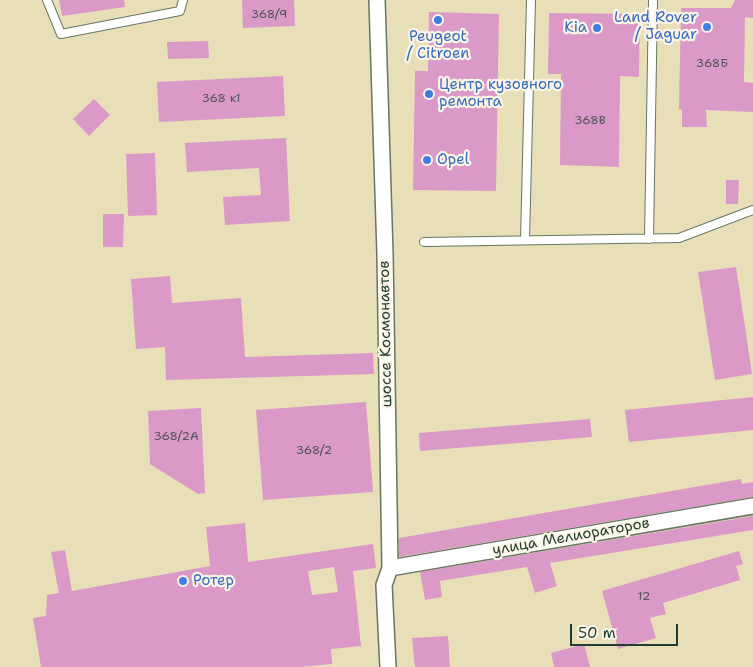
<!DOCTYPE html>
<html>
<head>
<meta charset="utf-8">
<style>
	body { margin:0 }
	#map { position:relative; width:753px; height:667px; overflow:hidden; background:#e8dfb9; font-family:"Shantell Sans",sans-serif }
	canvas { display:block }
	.scale { position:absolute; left:570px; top:624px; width:108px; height:22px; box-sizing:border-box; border:2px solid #1f3d34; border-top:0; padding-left:6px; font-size:15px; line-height:18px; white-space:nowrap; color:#1f3d34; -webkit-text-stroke:4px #fcf5e5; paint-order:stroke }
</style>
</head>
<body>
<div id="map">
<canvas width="753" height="667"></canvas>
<div class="scale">50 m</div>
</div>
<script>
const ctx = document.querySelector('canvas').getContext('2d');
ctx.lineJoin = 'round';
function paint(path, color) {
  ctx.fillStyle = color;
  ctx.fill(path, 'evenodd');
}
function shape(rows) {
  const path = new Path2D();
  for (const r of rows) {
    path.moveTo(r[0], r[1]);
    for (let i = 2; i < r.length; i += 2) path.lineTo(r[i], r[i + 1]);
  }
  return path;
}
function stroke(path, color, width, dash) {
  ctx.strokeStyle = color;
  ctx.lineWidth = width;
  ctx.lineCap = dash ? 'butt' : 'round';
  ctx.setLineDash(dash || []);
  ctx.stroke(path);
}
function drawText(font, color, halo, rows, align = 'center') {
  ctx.font = font + ' "Shantell Sans",sans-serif';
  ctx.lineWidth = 4.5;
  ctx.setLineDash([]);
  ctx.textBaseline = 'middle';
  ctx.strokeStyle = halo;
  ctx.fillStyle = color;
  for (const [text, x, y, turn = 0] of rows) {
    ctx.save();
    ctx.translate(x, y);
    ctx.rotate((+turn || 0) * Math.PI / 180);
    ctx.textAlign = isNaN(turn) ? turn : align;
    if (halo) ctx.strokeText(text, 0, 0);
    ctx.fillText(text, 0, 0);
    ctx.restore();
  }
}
const building = shape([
	[59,0,124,0,125,7,62,16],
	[242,0,294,0,295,26,243,28],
	[735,0,753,0,753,18,745,17,744,82,753,83,753,112,706,110,707,127,682,127,682,110,679,109,681,8,731,8],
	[429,12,499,14,496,191,413,190,415,71,428,71],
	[549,13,640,14,639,77,620,76,619,167,560,165,561,74,548,74],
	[208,41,209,58,168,59,167,42],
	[283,76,285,116,159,122,157,82],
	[94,99,110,115,89,136,73,119],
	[286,138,290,221,225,225,223,197,261,195,259,168,187,172,185,143],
	[155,153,157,215,128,216,126,154],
	[726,180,739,180,738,204,726,204],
	[103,214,124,214,123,247,103,247],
	[736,267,752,374,715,380,698,272],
	[170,276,172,303,241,298,245,357,373,353,374,374,166,380,165,347,136,349,131,279],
	[753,397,753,430,629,442,625,410],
	[366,402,373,492,263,500,256,410],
	[201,408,205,493,198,494,150,464,148,411],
	[590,419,592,437,420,451,419,433],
	[741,479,742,484,753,482,753,497,399,557,399,538],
	[753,516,753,530,550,563,557,586,535,593,527,567,440,581,442,597,425,600,420,572],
	[245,523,248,562,373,544,376,568,353,571,361,646,331,649,332,664,300,667,41,667,33,618,46,616,47,595,59,593,51,552,65,550,72,591,210,566,206,527],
	[334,567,338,592,312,595,308,571],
	[739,551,743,564,736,566,740,580,663,603,666,614,650,618,656,638,618,649,602,591],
	[448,636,450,667,415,667,412,638],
	[584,644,590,667,554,667,551,653]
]);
const lane = shape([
	[47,0,61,34,180,11,183,0],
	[649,239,653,0],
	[525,240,531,0],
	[424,242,679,238,753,210]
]);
const street = shape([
	[377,0,385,254,390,568,384,585,388,667],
	[390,568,753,506]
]);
const markers = [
	[438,20,5,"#3f7fe0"],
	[707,27,5,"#3f7fe0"],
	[597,28,5,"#3f7fe0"],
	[429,94,5,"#3f7fe0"],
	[427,160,5,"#3f7fe0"],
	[183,581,5,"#3f7fe0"]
];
const numberNames = [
	["368/9",269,15],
	["368Б",712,64],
	["368 к1",221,99],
	["368В",590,121],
	["368/2А",176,437],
	["368/2",314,451],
	["12",644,597]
];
const shopNames = [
	["Land Rover",697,18,"right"],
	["/ Jaguar",697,35,"right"],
	["Kia",587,28,"right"],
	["Peugeot",438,37,"center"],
	["/ Citroen",438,54,"center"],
	["Центр кузовного",439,85],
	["ремонта",439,102],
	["Opel",437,160],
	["Ротер",193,581]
];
const streetNames = [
	["шоссе Космонавтов",386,334,-91],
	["улица Мелиораторов",571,537,-10]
];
paint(building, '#db99c7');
stroke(lane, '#657663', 10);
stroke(street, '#657663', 18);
stroke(lane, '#fff', 8);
stroke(street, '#fff', 15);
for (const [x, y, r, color] of markers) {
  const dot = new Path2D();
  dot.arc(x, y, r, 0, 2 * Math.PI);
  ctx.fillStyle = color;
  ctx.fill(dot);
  stroke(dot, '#fcf5e5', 2);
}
drawText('12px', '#4e5459', null, numberNames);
drawText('15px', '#366cbe', '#fcf5e5', shopNames, 'left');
drawText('15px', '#1f3d34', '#fcf5e5', streetNames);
</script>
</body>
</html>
